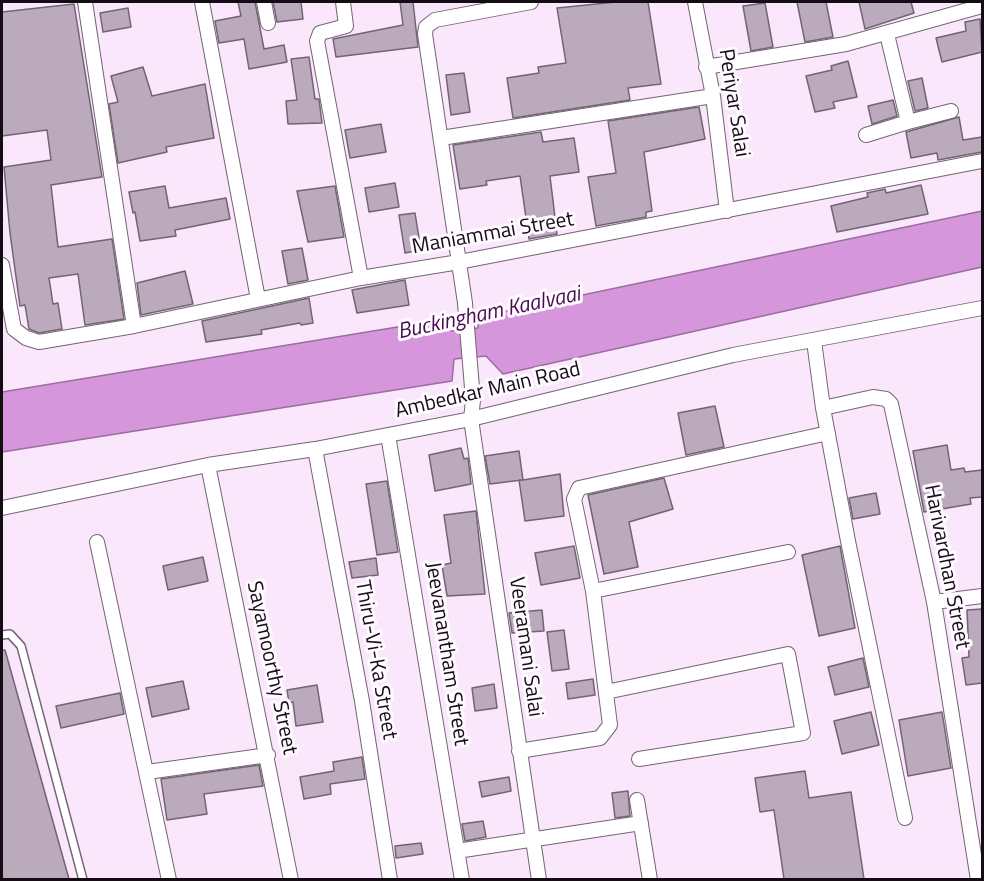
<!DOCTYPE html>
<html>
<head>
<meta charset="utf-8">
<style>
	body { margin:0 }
	#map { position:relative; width:984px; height:881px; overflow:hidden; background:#fae7fc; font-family:"Titillium Web",sans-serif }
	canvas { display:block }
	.frame { position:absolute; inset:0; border:3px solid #130c13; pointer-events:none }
</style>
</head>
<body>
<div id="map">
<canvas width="984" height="881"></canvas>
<div class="frame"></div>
</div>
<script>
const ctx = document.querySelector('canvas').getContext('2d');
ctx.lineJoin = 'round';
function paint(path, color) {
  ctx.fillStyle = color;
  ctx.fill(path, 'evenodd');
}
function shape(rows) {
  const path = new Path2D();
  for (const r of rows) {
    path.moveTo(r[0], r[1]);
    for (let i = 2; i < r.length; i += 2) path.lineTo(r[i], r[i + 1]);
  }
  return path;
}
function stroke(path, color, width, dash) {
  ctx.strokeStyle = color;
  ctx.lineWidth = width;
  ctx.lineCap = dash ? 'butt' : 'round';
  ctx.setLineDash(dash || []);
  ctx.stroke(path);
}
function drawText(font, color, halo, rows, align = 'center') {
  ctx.font = font + ' "Titillium Web",sans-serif';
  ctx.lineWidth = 6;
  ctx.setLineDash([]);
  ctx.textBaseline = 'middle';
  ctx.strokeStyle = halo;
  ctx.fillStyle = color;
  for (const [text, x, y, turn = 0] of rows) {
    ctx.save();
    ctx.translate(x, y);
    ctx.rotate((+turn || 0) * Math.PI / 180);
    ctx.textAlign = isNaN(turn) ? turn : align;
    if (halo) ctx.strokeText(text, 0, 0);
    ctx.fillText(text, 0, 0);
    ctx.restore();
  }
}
const water = shape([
	[982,211,982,267,503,374,486,356,454,359,452,381,2,452,2,392,446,319,452,331,478,328,478,317,982,211]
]);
const building = shape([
	[238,2,255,2,264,49,284,45,287,62,249,69,244,39,219,43,215,21,241,16,238,2],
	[273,2,301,2,303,19,277,22,273,2],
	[400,2,413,2,418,47,336,57,333,39,403,25,400,2],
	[616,2,648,2,661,84,628,88,630,100,513,118,507,78,539,73,538,67,566,63,557,8,616,2],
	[797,2,826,2,833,37,805,42,797,2],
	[859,2,911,2,914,13,865,29,859,2],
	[765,3,773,47,751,51,743,6,765,3],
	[74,4,102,177,51,185,58,247,112,239,124,319,85,325,78,274,49,278,53,304,58,303,62,329,39,333,29,329,25,305,20,306,10,233,4,167,51,160,47,130,2,136,2,12,74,4],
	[128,8,131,27,103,32,100,13,128,8],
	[980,19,982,52,942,62,936,38,966,31,965,22,980,19],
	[309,57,315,99,319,99,322,123,288,124,286,101,297,100,291,59,309,57],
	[848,61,857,97,833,102,835,108,815,112,806,76,832,70,831,66,848,61],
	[143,67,152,96,205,84,214,138,166,147,167,152,118,163,109,104,118,102,111,76,143,67],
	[464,73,470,112,451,115,446,75,464,73],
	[922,78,928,108,915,111,908,81,922,78],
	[893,100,897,116,872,124,868,106,893,100],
	[699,107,705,139,644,152,652,211,646,212,646,217,596,226,588,177,616,173,608,121,699,107],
	[959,117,963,140,982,137,982,152,938,160,937,153,911,158,906,132,959,117],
	[381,124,386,152,350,158,345,130,381,124],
	[541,132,543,142,574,138,579,172,550,176,557,234,529,239,520,176,486,181,487,185,460,189,453,145,541,132],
	[395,183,399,207,369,212,365,188,395,183],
	[921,185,928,214,837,232,831,206,868,197,867,193,885,189,886,193,921,185],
	[165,186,169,208,226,198,230,219,175,230,176,236,140,241,135,212,133,213,129,192,165,186],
	[335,186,344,237,308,242,297,191,335,186],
	[415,213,421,250,405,253,399,215,415,213],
	[302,248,308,280,288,284,282,251,302,248],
	[185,271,193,304,141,315,137,283,185,271],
	[405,280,409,305,357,313,352,290,405,280],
	[309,298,313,323,301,325,300,323,261,330,262,334,206,342,202,321,309,298],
	[715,406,724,447,686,455,678,413,715,406],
	[947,445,951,470,964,468,965,472,982,470,982,497,970,498,971,504,924,512,913,451,947,445],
	[461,448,464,459,468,458,471,484,435,491,429,455,461,448],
	[519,451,523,480,560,474,564,516,525,521,519,480,522,480,490,484,485,456,519,451],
	[664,478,673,509,629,522,638,567,604,574,588,495,664,478],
	[387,481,398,552,377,555,366,484,387,481],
	[876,493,880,514,853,519,849,498,876,493],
	[476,511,485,594,447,596,442,565,451,563,444,515,476,511],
	[574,546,580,578,541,585,535,553,574,546],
	[840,546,855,628,819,636,802,555,840,546],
	[203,557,208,581,168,590,163,566,203,557],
	[376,558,378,575,352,578,349,562,376,558],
	[982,609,982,683,966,685,962,658,969,657,967,610,982,609],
	[542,610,544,631,512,633,509,613,542,610],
	[564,630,569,669,552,671,547,632,564,630],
	[2,650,5,650,69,879,2,879,2,650],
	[863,658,869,687,835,695,828,667,863,658],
	[593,679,595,695,568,699,566,683,593,679],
	[183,681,189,709,152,717,146,688,183,681],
	[494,684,497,708,475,711,472,688,494,684],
	[317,685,323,722,296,726,293,702,289,703,287,690,317,685],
	[120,693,124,714,61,728,56,706,120,693],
	[871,712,879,745,842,754,834,721,871,712],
	[942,712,951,768,908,776,899,720,942,712],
	[362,757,365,779,330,784,331,794,304,799,300,777,334,771,333,762,362,757],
	[259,765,263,786,204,794,207,814,167,820,161,779,259,765],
	[805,771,809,798,851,792,864,879,784,879,774,810,760,812,755,778,805,771],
	[509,777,511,791,482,797,479,782,509,777],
	[628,791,630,816,615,818,612,793,628,791],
	[483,821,486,837,465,841,462,824,483,821],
	[421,843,423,854,396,858,395,846,421,843]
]);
const lane = shape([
	[2,635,10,634,21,646,83,880]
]);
const street = shape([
	[85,2,134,326],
	[202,2,258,299],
	[264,2,268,23],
	[343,2,346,26,320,33,317,41,361,278],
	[531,2,435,20,426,27,425,34,465,303,473,400,471,419,539,880],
	[695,2,713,96,727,211],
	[706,67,846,44,982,6],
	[908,122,951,111],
	[866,135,908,122,887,34],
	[441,138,713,96],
	[2,265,14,329],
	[14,329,26,338,39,342,134,326,361,278,459,262,982,161],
	[814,341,823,408,848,541,905,818],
	[823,408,873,397,886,399,891,404,934,602,978,880],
	[388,435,462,880],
	[315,449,362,701,390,880],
	[208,465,291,880],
	[2,508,208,465,315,449,471,419,733,355,982,308],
	[97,542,169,880],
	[593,591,788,552],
	[934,602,982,596],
	[606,692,788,654,803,733,639,759],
	[519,751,600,738,610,725,593,591,574,499,579,488,828,433],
	[147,772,268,755],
	[637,800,650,880],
	[457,851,641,823]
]);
const streetNames = [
	["Periyar Salai",733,103,81],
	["Maniammai Street",493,234,-10],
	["Ambedkar Main Road",488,391,-13],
	["Harivardhan Street",946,567,79],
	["Veeramani Salai",525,647,82],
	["Jeevanantham Street",446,654,81],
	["Thiru-Vi-Ka Street",375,660,80],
	["Sayamoorthy Street",271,668,78]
];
const waterNames = [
	["Buckingham Kaalvaai",489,314,-12]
];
paint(water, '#d596dc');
stroke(water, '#9b6da0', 1.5);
paint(building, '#bba9bc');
stroke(building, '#736375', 1.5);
stroke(lane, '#746475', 10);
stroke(street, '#746475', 16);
stroke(lane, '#fff', 7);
stroke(street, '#fff', 14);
drawText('21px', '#130c13', '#fefaff', streetNames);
drawText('italic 22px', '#470e4e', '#fefaff', waterNames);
</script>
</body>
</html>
